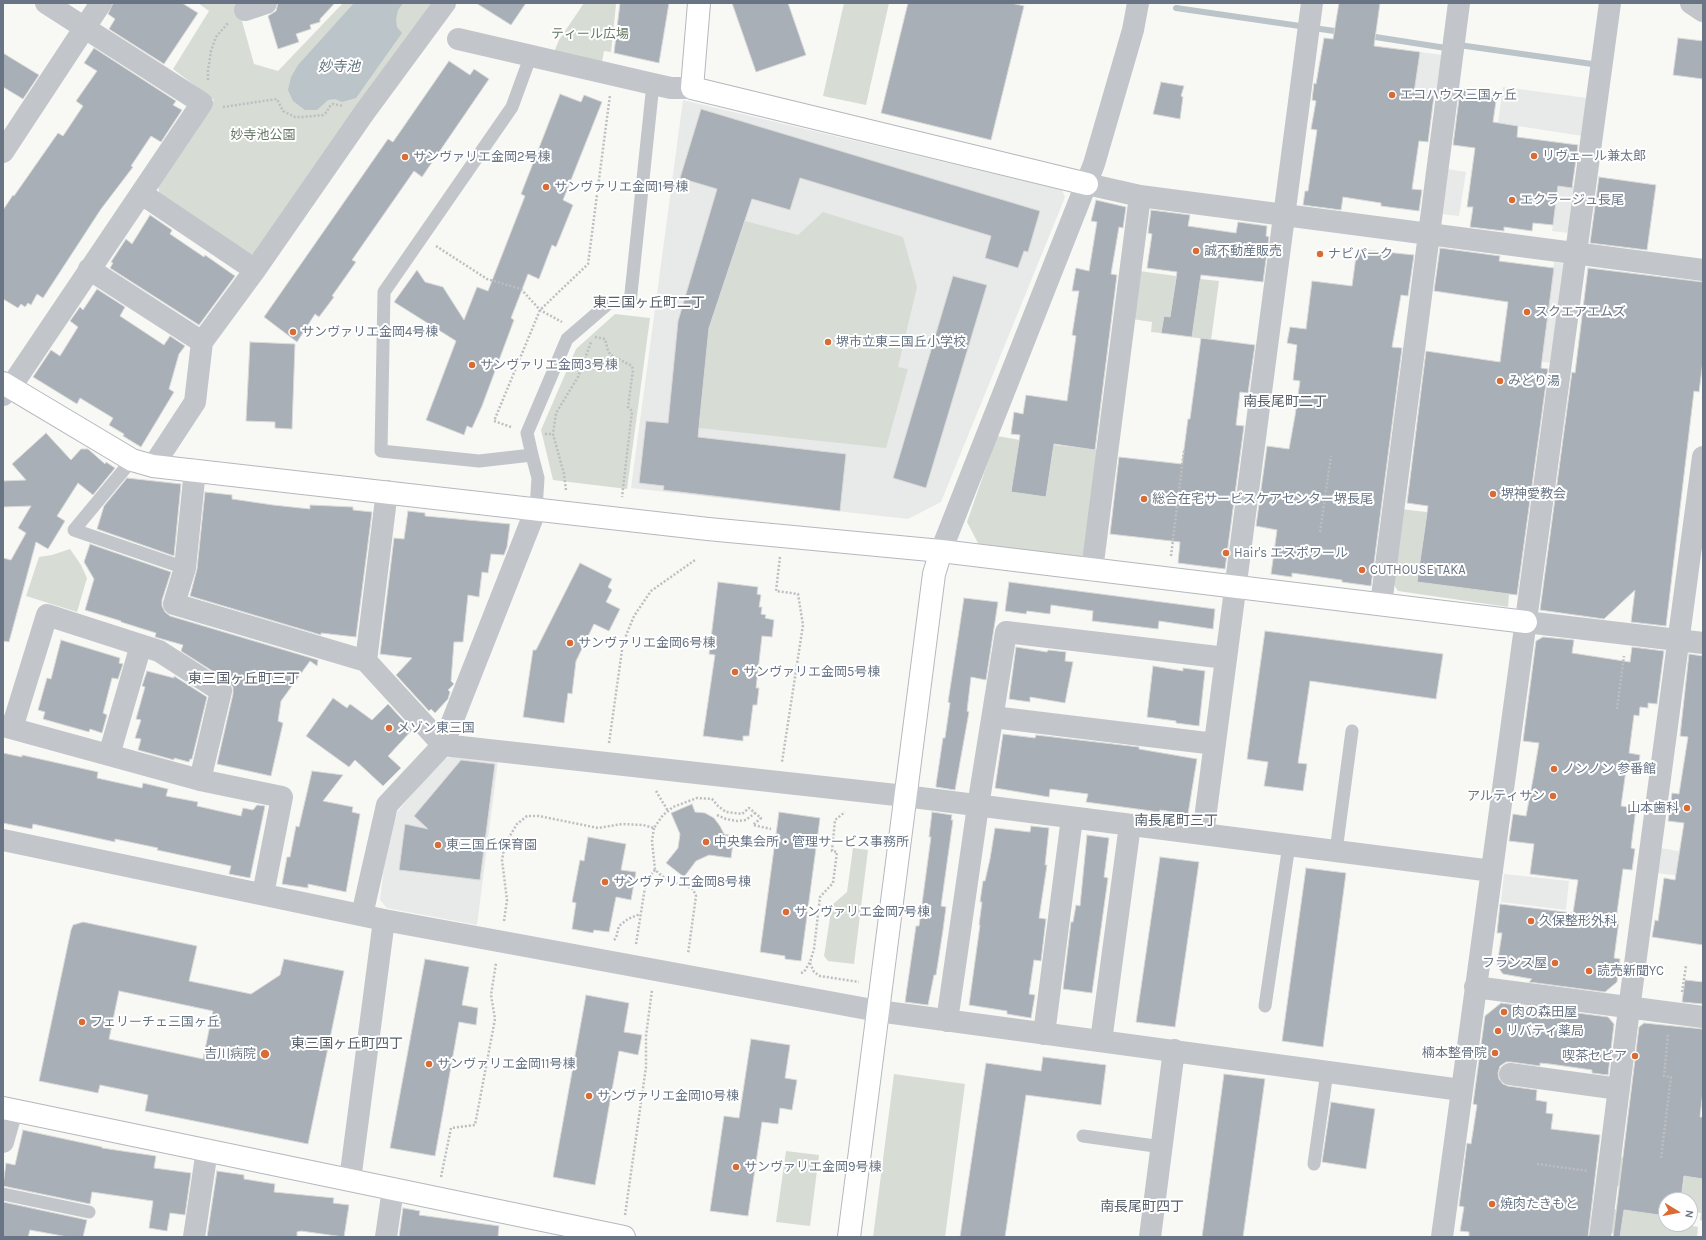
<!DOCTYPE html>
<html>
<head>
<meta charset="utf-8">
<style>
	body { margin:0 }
	#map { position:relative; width:1706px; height:1240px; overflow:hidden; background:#f8f8f5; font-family:Karla,sans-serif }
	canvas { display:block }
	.frame { position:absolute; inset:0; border:4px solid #697585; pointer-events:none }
	.north { position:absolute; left:1658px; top:1192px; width:40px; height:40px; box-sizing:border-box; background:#fff; border:1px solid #c3c8ce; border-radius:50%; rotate:100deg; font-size:11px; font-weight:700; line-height:16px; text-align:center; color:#697585 }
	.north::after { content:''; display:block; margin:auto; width:14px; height:18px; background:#d96c34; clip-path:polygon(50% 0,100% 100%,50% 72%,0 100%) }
</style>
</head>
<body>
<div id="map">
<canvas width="1706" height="1240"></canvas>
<div class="frame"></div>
<div class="north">N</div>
</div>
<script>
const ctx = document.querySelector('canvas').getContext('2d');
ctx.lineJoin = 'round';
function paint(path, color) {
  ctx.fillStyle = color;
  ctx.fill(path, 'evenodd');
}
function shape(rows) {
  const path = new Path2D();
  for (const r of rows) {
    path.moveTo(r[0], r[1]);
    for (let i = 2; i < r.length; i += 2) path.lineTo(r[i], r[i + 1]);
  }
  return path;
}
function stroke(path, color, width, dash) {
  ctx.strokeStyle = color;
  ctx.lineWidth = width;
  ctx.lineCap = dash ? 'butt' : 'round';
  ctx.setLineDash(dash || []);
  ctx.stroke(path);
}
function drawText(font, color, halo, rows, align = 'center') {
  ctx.font = font + ' Karla,"Noto Sans JP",sans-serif';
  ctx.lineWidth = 4;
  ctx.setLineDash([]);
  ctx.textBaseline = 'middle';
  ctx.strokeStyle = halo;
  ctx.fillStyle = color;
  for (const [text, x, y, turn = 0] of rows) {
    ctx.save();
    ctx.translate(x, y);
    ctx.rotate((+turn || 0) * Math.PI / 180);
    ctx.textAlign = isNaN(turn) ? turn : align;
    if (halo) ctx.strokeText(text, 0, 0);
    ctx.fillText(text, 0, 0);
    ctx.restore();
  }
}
const built = shape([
	[1420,52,1443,55,1438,96,1414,93],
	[1503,87,1587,98,1583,136,1498,123],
	[683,100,1062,190,1065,197,941,502,908,519,631,488],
	[1447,169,1466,172,1459,216,1441,214],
	[1559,184,1576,186,1570,233,1552,231],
	[1554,262,1566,264,1553,363,1542,362],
	[453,756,498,761,477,925,387,908,380,900,384,867,393,822,398,811,442,759],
	[1660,848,1703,855,1703,879,1657,873],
	[1504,874,1569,881,1566,910,1501,902]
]);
const green = shape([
	[198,3,237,3,254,64,278,71,343,3,434,3,258,253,247,255,160,197,158,185,214,100,173,69,209,11],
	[584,3,615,3,616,5,611,52,604,51,602,62,554,52,559,40],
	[844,3,889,3,866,105,823,96],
	[823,212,903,237,917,287,898,367,908,369,886,448,699,428,709,328,745,221,798,235],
	[1139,271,1176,276,1170,317,1164,316,1161,333,1151,332,1152,322,1132,319],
	[1200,279,1219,281,1211,340,1184,336,1194,324],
	[615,314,650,318,627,489,553,480,541,430,576,349],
	[997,436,1020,440,1011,492,1046,497,1054,445,1099,450,1087,551,1081,557,979,545,967,522],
	[1401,509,1468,517,1466,530,1425,525,1417,581,1509,594,1508,607,1398,591,1392,582],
	[70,549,81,565,87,578,77,612,26,596,39,557,52,555],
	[853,848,868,850,854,964,828,961,824,956,832,905,847,892],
	[894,1074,965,1084,945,1237,873,1237],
	[786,1151,819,1155,810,1226,776,1222],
	[1620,1157,1652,1162,1641,1212,1665,1216,1666,1208,1666,1224,1683,1224,1698,1227,1697,1237,1620,1237,1620,1234,1609,1233,1612,1209,1633,1211,1635,1199,1621,1187,1616,1186],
	[1686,1167,1693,1168,1692,1177,1703,1179,1703,1177,1703,1221,1700,1220,1701,1213,1690,1211,1690,1200,1681,1200]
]);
const water = shape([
	[354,3,403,3,398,10,396,19,397,27,402,33,356,98,342,102,335,99,328,100,317,110,305,110,293,101,288,90,291,77,298,65]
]);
const stream = shape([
	[1176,8,1300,26],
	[1313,28,1342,32],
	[1369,36,1446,48],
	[1459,45,1592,64]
]);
const building = shape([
	[113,3,182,3,198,13,164,64,109,29,115,19,108,14,113,3],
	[278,3,335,3,320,19,320,22,310,25,311,29,296,34,299,42,278,49,268,16,276,11,278,3],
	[476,3,526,3,511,25,476,3],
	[620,3,669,3,659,63,614,53,620,3],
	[732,3,788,3,806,55,756,72,732,3],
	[908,3,1011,3,1024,6,991,140,881,113,908,3],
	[1339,3,1380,3,1374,46,1420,52,1414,93,1434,96,1428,142,1419,141,1412,189,1422,190,1419,211,1381,206,1381,203,1343,197,1341,210,1303,205,1305,191,1308,191,1317,130,1311,129,1316,101,1312,100,1314,83,1316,84,1324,38,1333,39,1339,3],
	[1678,38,1703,41,1703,79,1673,75,1678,38],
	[94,48,176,101,173,105,182,110,161,142,151,136,131,166,133,167,101,209,43,298,37,294,31,305,28,303,25,307,21,304,18,308,3,299,3,210,13,195,14,196,58,133,63,136,83,106,76,101,97,71,84,63,94,48],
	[3,53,39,75,23,99,3,87,3,53],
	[449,61,470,75,474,69,489,79,422,177,414,171,352,260,356,262,332,296,334,297,319,317,315,314,297,342,264,317,388,139,393,142,449,61],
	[1161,82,1184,86,1181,96,1183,97,1180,119,1153,114,1161,82],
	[1464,89,1497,94,1493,122,1518,126,1517,137,1578,145,1572,188,1558,186,1553,225,1533,223,1532,231,1504,227,1504,231,1470,227,1473,207,1467,207,1475,148,1453,145,1459,99,1462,100,1464,89],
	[560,94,581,102,584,95,602,102,563,200,573,205,556,247,552,245,539,279,528,274,511,318,514,320,482,406,472,428,467,426,464,435,426,420,456,341,394,302,417,270,425,282,443,287,464,320,477,287,488,291,525,196,521,194,560,94],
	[701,109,1040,211,1028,252,1024,251,1018,268,985,258,991,236,800,178,790,210,752,199,709,328,698,437,846,454,840,511,663,490,664,486,639,483,646,421,668,423,678,321,717,189,680,178,701,109],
	[1599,177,1656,185,1647,250,1590,243,1599,177],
	[1096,200,1126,207,1123,228,1119,227,1111,274,1117,275,1095,450,1054,444,1046,497,1011,492,1020,435,1011,434,1014,412,1023,414,1026,395,1067,401,1076,336,1072,335,1079,291,1072,291,1076,268,1089,271,1097,222,1091,221,1096,200],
	[1151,210,1190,215,1188,226,1236,233,1238,222,1267,226,1266,236,1269,237,1263,282,1201,275,1192,337,1161,333,1164,316,1170,317,1177,272,1147,268,1152,234,1148,233,1151,210],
	[150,215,172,230,170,234,204,257,205,255,235,276,199,325,110,268,113,263,111,262,126,239,132,244,150,215],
	[1440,248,1500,256,1499,261,1554,268,1541,368,1548,369,1517,595,1417,582,1428,506,1407,503,1426,351,1500,362,1508,302,1434,291,1440,248],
	[1357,249,1414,255,1408,296,1401,295,1392,347,1402,348,1371,586,1342,582,1342,580,1292,573,1292,577,1271,574,1277,530,1256,526,1267,446,1289,449,1295,416,1300,381,1293,380,1297,345,1287,343,1290,327,1306,329,1312,281,1352,286,1357,249],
	[1588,268,1703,282,1703,361,1699,392,1694,391,1666,626,1631,622,1635,590,1604,619,1540,610,1572,372,1575,373,1588,268],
	[953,276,987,285,926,488,893,478,953,276],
	[97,289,125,307,120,316,164,345,170,336,185,346,179,354,169,389,174,392,141,447,123,436,124,434,109,425,113,418,80,398,77,404,33,377,51,350,60,356,78,327,70,321,80,307,83,310,97,289],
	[1201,338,1255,345,1248,393,1240,392,1236,425,1244,426,1225,569,1178,563,1180,542,1110,534,1119,457,1182,464,1188,419,1190,419,1201,338],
	[250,342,295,344,292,429,275,428,275,422,246,421,250,342],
	[46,433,71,460,81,449,88,449,105,464,106,462,115,468,93,495,78,483,57,516,65,521,48,549,36,542,9,642,3,641,3,558,11,560,26,533,18,528,31,506,3,507,3,481,26,480,12,464,46,433],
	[127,478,181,484,174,556,97,529,104,506,127,478],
	[205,492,232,495,232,499,273,505,310,509,310,505,353,507,353,510,372,512,356,637,321,633,321,635,190,596,197,569,205,492],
	[408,511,425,513,425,516,510,524,507,547,504,555,491,554,488,573,482,572,479,597,468,595,463,642,454,642,451,681,454,684,448,690,450,692,448,699,435,713,431,709,429,711,396,675,412,658,380,654,394,538,404,539,408,511],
	[90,544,171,572,162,600,162,606,165,612,170,616,318,660,317,666,310,661,281,701,278,721,283,723,271,776,217,764,233,694,233,687,228,681,181,651,183,645,155,637,156,633,121,622,121,621,85,610,94,579,84,562,90,544],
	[580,563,612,579,608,587,612,590,606,602,620,609,609,631,594,624,576,661,572,694,568,693,564,723,523,717,533,650,536,650,580,563],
	[718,582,758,587,757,594,761,595,759,607,762,607,761,614,766,615,765,618,774,620,772,637,762,636,756,688,759,688,757,705,753,705,749,736,743,736,743,741,703,736,715,655,709,654,718,582],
	[1009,582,1215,609,1213,629,1159,621,1158,629,1092,621,1093,611,1051,605,1050,614,1027,611,1026,614,1005,611,1009,582],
	[964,598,998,602,986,680,971,677,967,711,969,712,955,790,936,787,936,785,943,738,945,738,950,703,948,702,964,598],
	[1265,631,1443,654,1436,699,1310,681,1298,763,1307,764,1303,791,1264,786,1268,762,1247,759,1265,631],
	[1543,637,1574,640,1572,653,1630,662,1632,647,1664,651,1657,704,1648,703,1648,708,1640,707,1639,716,1634,715,1629,753,1640,755,1638,772,1626,770,1621,806,1636,808,1631,848,1635,849,1632,870,1623,869,1616,920,1619,921,1614,958,1620,959,1617,982,1605,992,1529,982,1532,979,1503,974,1497,966,1502,933,1497,933,1500,904,1573,913,1578,880,1530,874,1534,844,1509,841,1513,814,1526,816,1533,779,1539,743,1523,741,1536,641,1543,637],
	[61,640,120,658,119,663,123,664,118,679,112,678,103,713,107,715,102,733,90,729,89,732,43,719,45,712,38,710,47,678,51,679,61,640],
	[1016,647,1047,652,1048,650,1066,652,1065,661,1073,662,1065,703,1030,697,1030,702,1009,699,1016,647],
	[1689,654,1703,656,1703,945,1652,937,1655,920,1658,921,1664,878,1675,880,1684,823,1668,821,1672,793,1679,794,1688,737,1680,736,1689,654],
	[1153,666,1183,671,1183,668,1205,671,1199,726,1176,723,1176,721,1147,717,1153,666],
	[147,671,174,678,174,676,207,697,192,759,190,759,189,762,174,758,174,760,138,750,141,739,135,738,141,720,136,719,145,687,142,686,147,671],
	[333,698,347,708,350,704,372,720,388,704,412,730,388,756,401,768,383,786,355,760,349,767,306,736,333,698],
	[1003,734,1035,738,1036,735,1139,747,1139,749,1197,759,1188,814,1160,810,1159,812,1086,802,1088,794,1050,789,1049,797,995,788,1003,734],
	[3,753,22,757,22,755,98,772,97,778,142,788,143,783,168,789,166,796,198,802,197,806,241,816,243,808,253,810,257,805,265,806,250,878,229,874,231,866,157,850,158,848,115,839,115,842,33,824,32,829,3,823,3,753],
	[461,760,495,764,480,880,399,870,405,824,428,829,414,816,461,760],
	[312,771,343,775,323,801,353,807,352,812,360,814,346,892,308,884,308,888,282,884,287,857,290,857,296,826,299,827,312,771],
	[692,804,695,812,705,813,714,818,720,826,724,834,734,836,731,858,709,855,696,861,684,877,666,863,678,848,680,834,671,813,692,804],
	[779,812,820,818,801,961,785,959,785,956,760,952,779,812],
	[932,812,952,815,951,820,953,820,941,906,946,907,943,930,936,975,934,975,928,1005,905,1002,916,926,919,926,931,837,929,837,932,812],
	[1031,826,1049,828,1045,865,1047,865,1039,918,1046,919,1041,961,1034,960,1029,994,1035,995,1031,1018,1007,1014,1007,1011,969,1005,980,925,979,925,982,902,980,902,983,881,985,881,990,859,995,828,1030,832,1031,826],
	[1087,835,1109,838,1104,877,1108,878,1092,993,1063,989,1071,922,1073,922,1076,905,1080,906,1087,835],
	[588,837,626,844,621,870,636,872,631,900,616,897,609,932,594,930,593,933,572,929,576,903,572,902,580,860,584,861,588,837],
	[1160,857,1199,862,1175,1027,1136,1022,1160,857],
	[1306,868,1346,873,1323,1047,1282,1041,1306,868],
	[83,922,197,946,189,981,251,994,280,975,284,959,344,971,308,1144,145,1111,148,1095,100,1085,98,1093,39,1081,71,930,73,925,83,922],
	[119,991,213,1011,203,1059,109,1039,119,991],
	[425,959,469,967,462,1005,478,1008,476,1025,459,1022,435,1156,390,1148,425,959],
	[1685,980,1703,982,1703,1004,1682,1002,1685,980],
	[586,995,629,1003,624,1032,642,1035,638,1055,619,1051,595,1185,553,1177,586,995],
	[1501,1003,1608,1017,1614,1024,1608,1075,1592,1073,1592,1070,1550,1064,1540,1063,1540,1066,1511,1062,1506,1062,1500,1066,1498,1073,1499,1079,1503,1084,1508,1086,1537,1090,1536,1100,1547,1102,1546,1113,1553,1114,1551,1129,1600,1135,1588,1237,1469,1237,1469,1232,1460,1231,1464,1207,1459,1206,1467,1143,1471,1144,1477,1105,1473,1104,1485,1016,1501,1003],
	[1644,1023,1703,1029,1703,1091,1700,1117,1703,1117,1703,1179,1684,1176,1681,1200,1666,1200,1666,1216,1624,1210,1620,1237,1613,1237,1639,1027,1644,1023],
	[751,1039,790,1045,785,1078,797,1080,792,1110,780,1108,778,1124,762,1122,748,1216,710,1211,724,1116,739,1118,751,1039],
	[1043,1057,1106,1065,1101,1105,1026,1095,1005,1237,960,1237,986,1063,1041,1071,1043,1057],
	[1224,1074,1265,1079,1243,1237,1202,1237,1224,1074],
	[1331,1102,1375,1109,1366,1169,1322,1162,1331,1102],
	[23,1130,102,1147,102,1148,156,1156,154,1168,191,1173,185,1215,170,1213,167,1231,149,1228,153,1201,92,1192,90,1204,3,1186,6,1163,15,1165,23,1130],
	[217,1171,244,1175,244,1179,275,1184,274,1192,334,1198,333,1203,349,1205,344,1237,301,1231,297,1232,297,1237,207,1237,217,1171],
	[3,1202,87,1220,83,1237,68,1237,30,1230,28,1237,3,1237,3,1202],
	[403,1208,420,1211,419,1215,499,1226,498,1237,399,1237,403,1208]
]);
const path = shape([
	[208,80,208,70,211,51,216,37,228,23],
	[223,107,277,99,283,111,295,117,303,117,323,115,327,112,329,107,333,104,343,106],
	[436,246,487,279,521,289,540,310,562,322],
	[595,337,605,339,608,351,611,355,632,366,633,370,628,407,632,411,622,497],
	[511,427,494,421,540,310,588,264,610,95],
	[545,434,553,434],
	[566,490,564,474,553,434,556,413,578,377,591,342],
	[1320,532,1331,456],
	[1171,556,1184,450],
	[780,557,776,591,798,594,803,625,782,762],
	[1617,709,1624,656],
	[609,743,623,643,634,616,651,591,695,560],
	[656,791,668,811],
	[717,815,726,819,737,821,746,820,755,813],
	[654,828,652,841,655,870,668,881,683,885,693,889,696,896,688,954],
	[504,921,507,900,502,860,505,844,517,824,527,816,539,816,598,828,622,824,643,825,654,828,663,815,673,807,697,798,712,799,718,806,726,812,742,814,749,808,761,818,753,825,771,829],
	[614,940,616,938,619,926,628,919,640,914],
	[636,944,646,881,655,870],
	[810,963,814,972,820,976,859,982],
	[801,973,804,972,810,962,814,949,820,897,833,883,837,852,832,851,835,820,845,812],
	[1682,992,1686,966],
	[1661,1158,1671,1077,1664,1076,1668,1034],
	[1537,1164,1588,1171],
	[441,1177,451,1128,475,1125,495,1019,491,995,496,963],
	[625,1215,646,1067,646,1036,652,990]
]);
const lane = shape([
	[531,55,512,107,384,292,381,451,479,461,532,455,527,433,567,339,610,302,630,303,653,84],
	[532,455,538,478,536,509],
	[132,460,74,530,185,568],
	[1336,851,1352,731],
	[1265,1006,1289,845],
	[1083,1136,1162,1147],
	[1314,1164,1327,1072],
	[3,1194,89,1212]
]);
const street = shape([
	[1691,3,1703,11],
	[245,10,266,3],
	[458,39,653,84,671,88,692,88],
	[3,152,101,3],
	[1087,184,1140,196,1703,270],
	[142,194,255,270,202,342],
	[89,269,202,342,195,402,153,466],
	[255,270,364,113,445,3],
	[3,395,10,388,202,103,46,3],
	[195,470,185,568,174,604,366,661,443,745,905,796,1492,871],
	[941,551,1094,164,1133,30,1138,3],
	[1092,570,1140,196],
	[1381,604,1459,3],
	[1526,622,1703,643],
	[366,661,387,491],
	[993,717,1215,744],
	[3,726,200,780,282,797,263,894],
	[12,728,47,615,159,651,221,691,200,780],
	[109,755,141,645],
	[1203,834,1312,3],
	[3,840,384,920,878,1011,1461,1090],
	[362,915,387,805,443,745,536,509],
	[1475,987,1703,1017],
	[947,1021,978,806,1006,632,1226,658],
	[1044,1034,1072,818],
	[1101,1041,1130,825],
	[1510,1074,1619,1089],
	[3,1142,12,1110],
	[350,1180,384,920],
	[194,1237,207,1150],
	[386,1237,393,1189],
	[1150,1237,1174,1050],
	[1442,1237,1610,3],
	[1600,1237,1629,1009,1703,457]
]);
const secondary = shape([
	[699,3,692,88,1087,184],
	[3,383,132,460,153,466,708,529,941,551,1526,622],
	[3,1108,624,1237],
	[849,1237,934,574,941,551]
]);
const markers = [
	[1392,95,4,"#d96c34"],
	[1534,156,4,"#d96c34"],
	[405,157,4,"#d96c34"],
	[546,187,4,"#d96c34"],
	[1512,200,4,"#d96c34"],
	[1196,251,4,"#d96c34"],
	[1320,254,4,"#d96c34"],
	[1527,312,4,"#d96c34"],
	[293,332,4,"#d96c34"],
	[828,342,4,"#d96c34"],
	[472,365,4,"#d96c34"],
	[1500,381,4,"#d96c34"],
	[1493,494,4,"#d96c34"],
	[1144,499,4,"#d96c34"],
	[1226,553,4,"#d96c34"],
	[1362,570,4,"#d96c34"],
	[570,643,4,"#d96c34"],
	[735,672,4,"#d96c34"],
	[389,728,4,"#d96c34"],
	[1554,769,4,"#d96c34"],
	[1553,796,4,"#d96c34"],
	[1687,808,4,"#d96c34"],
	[706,842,4,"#d96c34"],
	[438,845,4,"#d96c34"],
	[605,882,4,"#d96c34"],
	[786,912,4,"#d96c34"],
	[1531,921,4,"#d96c34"],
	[1555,963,4,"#d96c34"],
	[1589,971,4,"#d96c34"],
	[1504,1012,4,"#d96c34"],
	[82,1022,4,"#d96c34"],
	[1498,1031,4,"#d96c34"],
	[1495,1053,4,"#d96c34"],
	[265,1054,5,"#d96c34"],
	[1635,1056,4,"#d96c34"],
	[429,1064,4,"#d96c34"],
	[589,1096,4,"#d96c34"],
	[736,1167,4,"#d96c34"],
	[1492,1204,4,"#d96c34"]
];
const parkNames = [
	["ティール広場",590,34],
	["妙寺池公園",263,135]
];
const poiNames = [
	["エコハウス三国ヶ丘",1400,95],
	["リヴェール兼太郎",1542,156],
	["サンヴァリエ金岡2号棟",413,157],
	["サンヴァリエ金岡1号棟",554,187],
	["エクラージュ長尾",1520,200],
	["誠不動産販売",1204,251],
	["ナビパーク",1328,254],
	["スクエアエムズ",1535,312],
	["サンヴァリエ金岡4号棟",301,332],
	["堺市立東三国丘小学校",836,342],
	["サンヴァリエ金岡3号棟",480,365],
	["みどり湯",1508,381],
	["堺神愛教会",1501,494],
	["総合在宅サービスケアセンター堺長尾",1152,499],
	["Hair's エスポワール",1234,553],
	["CUTHOUSE TAKA",1370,570],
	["サンヴァリエ金岡6号棟",578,643],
	["サンヴァリエ金岡5号棟",743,672],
	["メゾン東三国",397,728],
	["ノンノン 参番館",1562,769],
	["アルティサン",1545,796,"right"],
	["山本歯科",1679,808,"right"],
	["中央集会所・管理サービス事務所",714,842],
	["東三国丘保育園",446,845],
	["サンヴァリエ金岡8号棟",613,882],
	["サンヴァリエ金岡7号棟",794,912],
	["久保整形外科",1539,921],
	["フランス屋",1547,963,"right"],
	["読売新聞YC",1597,971],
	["肉の森田屋",1512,1012],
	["フェリーチェ三国ヶ丘",90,1022],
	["リバティ薬局",1506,1031],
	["楠本整骨院",1487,1053,"right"],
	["吉川病院",256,1054,"right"],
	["喫茶セピア",1627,1056,"right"],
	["サンヴァリエ金岡11号棟",437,1064],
	["サンヴァリエ金岡10号棟",597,1096],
	["サンヴァリエ金岡9号棟",744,1167],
	["焼肉たきもと",1500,1204]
];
const waterNames = [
	["妙寺池",339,67]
];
const neighbourhoodNames = [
	["東三国ヶ丘町二丁",649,303],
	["南長尾町二丁",1285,402],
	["東三国ヶ丘町三丁",244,679],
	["南長尾町三丁",1176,821],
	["東三国ヶ丘町四丁",347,1044],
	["南長尾町四丁",1142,1207]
];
paint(built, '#e8eae9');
paint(green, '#d7ddd5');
paint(water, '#bbc4c9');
stroke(stream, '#bbc4c9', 6);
paint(building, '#a9afb6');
stroke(building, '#d9dad8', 1);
stroke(secondary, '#b4b8be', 24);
stroke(path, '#bcbec1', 2.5, [2, 2]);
stroke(lane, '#c2c5c9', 13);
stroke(street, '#c2c5c9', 22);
stroke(secondary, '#fff', 22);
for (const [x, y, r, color] of markers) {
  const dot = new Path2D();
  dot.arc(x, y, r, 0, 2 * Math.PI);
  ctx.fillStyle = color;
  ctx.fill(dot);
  stroke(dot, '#fff', 1.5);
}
drawText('13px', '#657763', '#fff', parkNames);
drawText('13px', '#697585', '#fff', poiNames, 'left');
drawText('italic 14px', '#647680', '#fff', waterNames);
drawText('14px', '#565f6a', '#fff', neighbourhoodNames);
</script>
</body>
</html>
